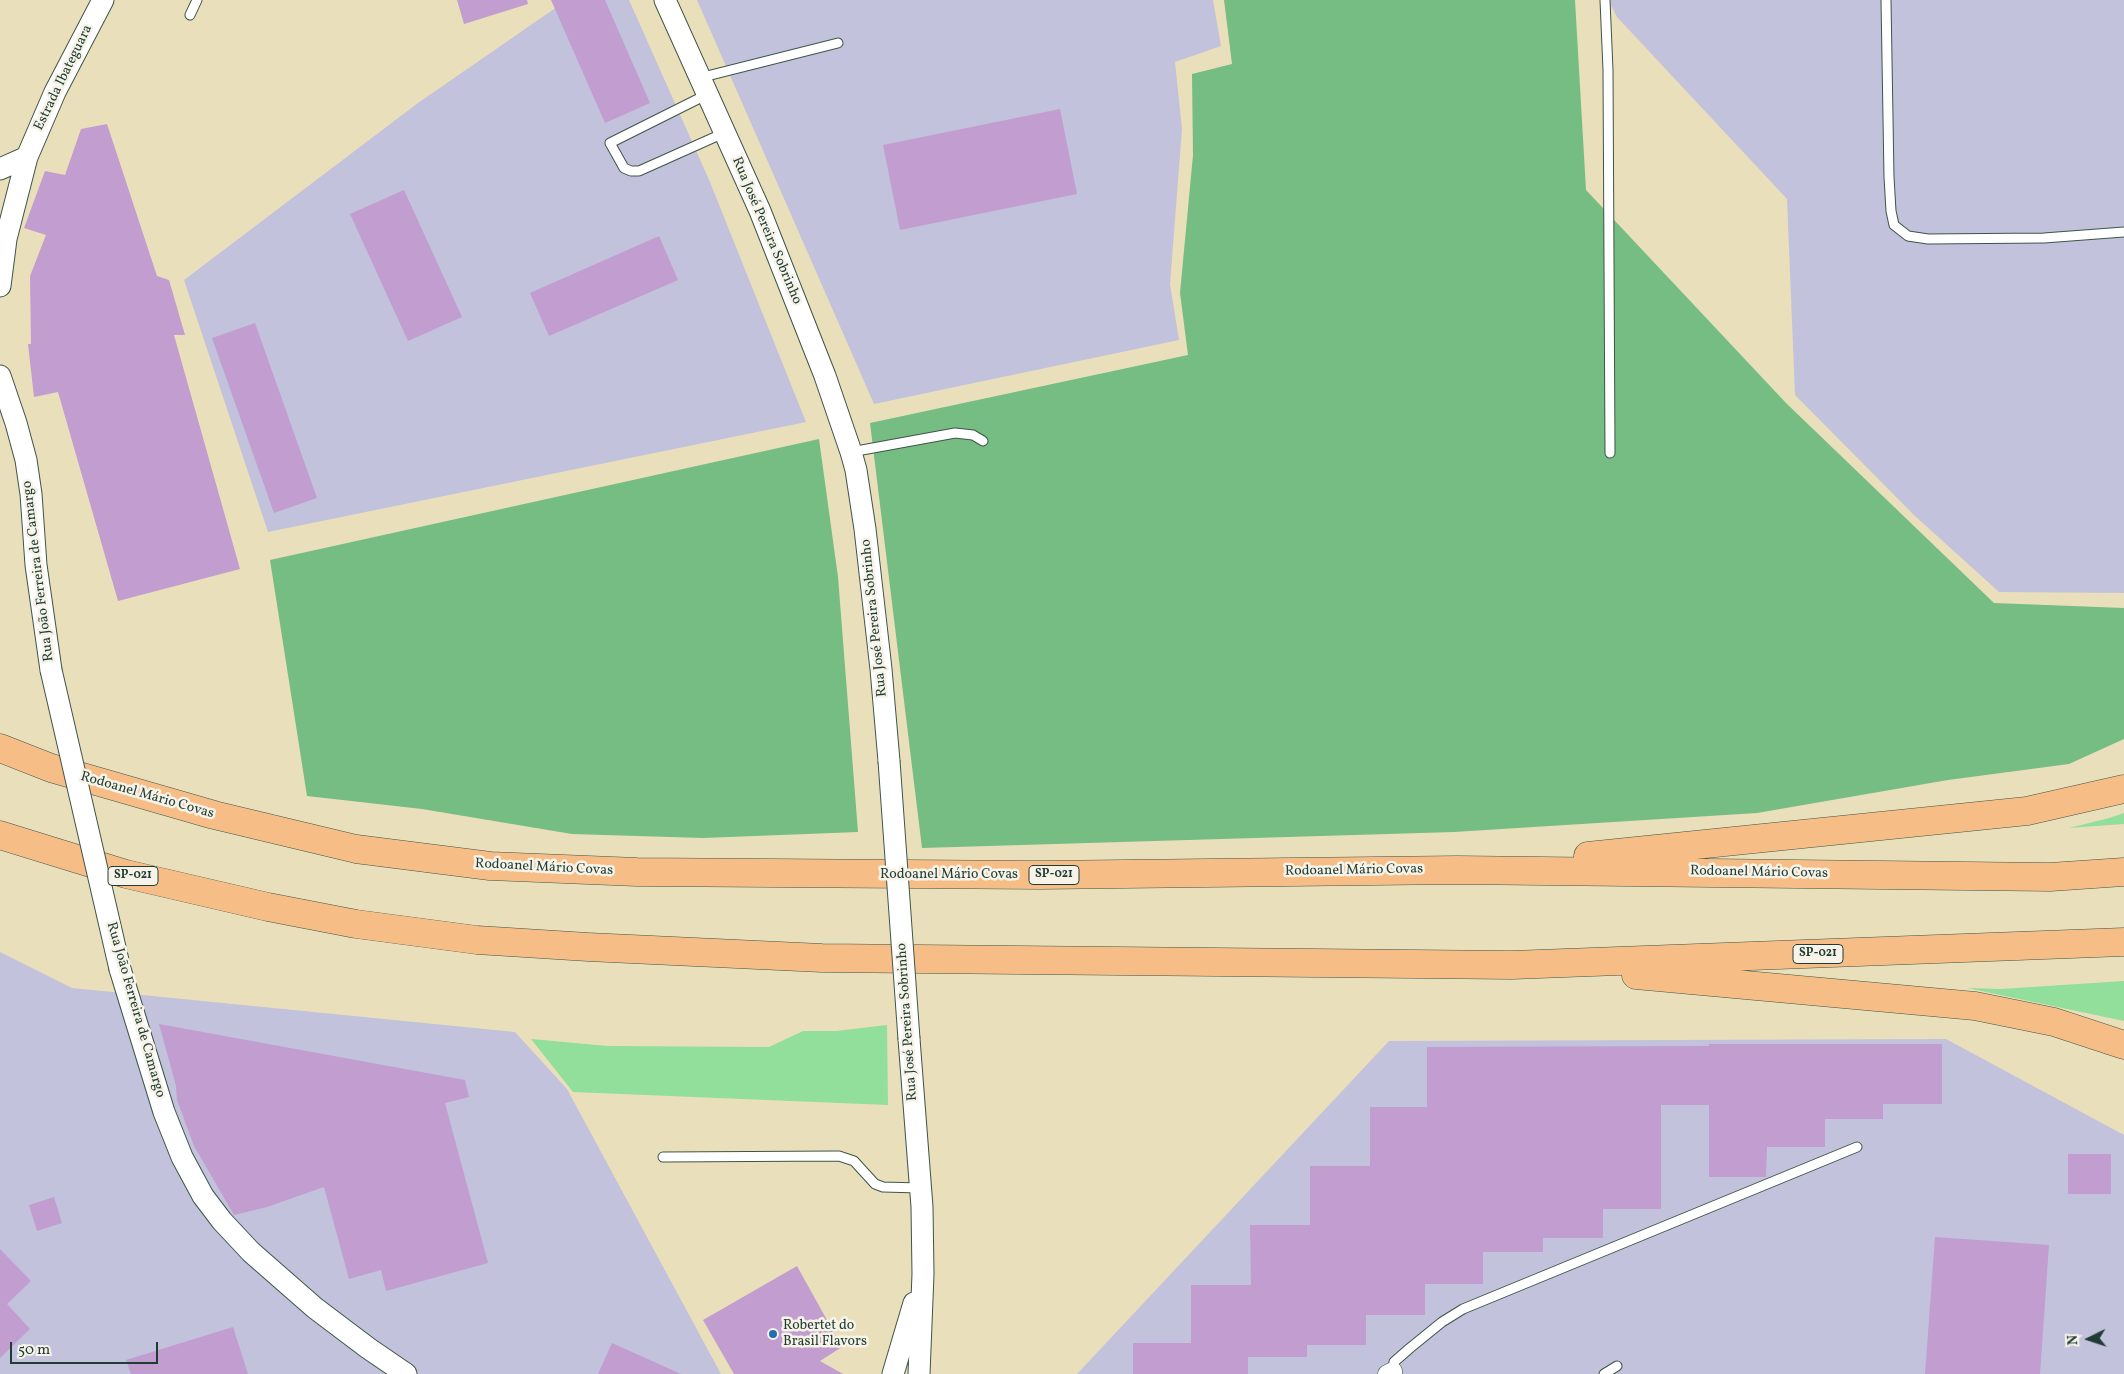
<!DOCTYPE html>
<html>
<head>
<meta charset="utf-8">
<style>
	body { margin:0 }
	#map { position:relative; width:2124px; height:1374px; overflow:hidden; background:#eadfbb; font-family:Vollkorn,serif }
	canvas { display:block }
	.north { position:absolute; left:2064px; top:1314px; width:50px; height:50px; -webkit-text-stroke:4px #f7f3e8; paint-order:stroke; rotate:266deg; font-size:14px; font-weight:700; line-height:20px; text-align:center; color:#1f3d34 }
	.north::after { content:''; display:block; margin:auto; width:18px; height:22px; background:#1f3d34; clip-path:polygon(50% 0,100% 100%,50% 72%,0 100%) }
	.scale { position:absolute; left:10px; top:1342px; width:148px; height:22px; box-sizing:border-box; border:2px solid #1f3d34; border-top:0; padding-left:6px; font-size:15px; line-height:18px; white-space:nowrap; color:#1f3d34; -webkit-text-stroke:4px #f7f3e8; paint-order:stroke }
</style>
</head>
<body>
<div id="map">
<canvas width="2124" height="1374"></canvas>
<div class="north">N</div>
<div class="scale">50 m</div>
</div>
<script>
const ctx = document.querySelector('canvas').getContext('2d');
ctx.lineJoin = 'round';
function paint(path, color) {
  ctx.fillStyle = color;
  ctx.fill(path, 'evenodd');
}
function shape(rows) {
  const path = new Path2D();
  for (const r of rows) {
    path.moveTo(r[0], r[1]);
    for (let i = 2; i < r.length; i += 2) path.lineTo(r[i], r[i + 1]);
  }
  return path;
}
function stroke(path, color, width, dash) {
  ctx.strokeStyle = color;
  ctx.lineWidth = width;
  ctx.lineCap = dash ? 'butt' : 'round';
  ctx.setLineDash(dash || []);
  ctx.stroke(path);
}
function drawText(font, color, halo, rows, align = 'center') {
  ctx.font = font + ' Vollkorn,serif';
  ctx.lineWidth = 5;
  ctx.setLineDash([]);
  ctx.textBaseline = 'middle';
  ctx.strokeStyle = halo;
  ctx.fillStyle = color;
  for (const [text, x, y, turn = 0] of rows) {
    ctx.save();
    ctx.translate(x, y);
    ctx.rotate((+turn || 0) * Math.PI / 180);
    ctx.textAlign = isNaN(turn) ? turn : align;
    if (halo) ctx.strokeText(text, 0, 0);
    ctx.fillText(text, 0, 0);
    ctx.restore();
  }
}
const industrial = shape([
	[567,0,629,0,710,182,806,422,268,532,184,280,418,103],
	[697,0,1213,0,1221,46,1175,62,1182,129,1170,284,1179,340,874,404],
	[1608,0,2124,0,2124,593,1999,592,1915,516,1795,395,1787,199,1617,17],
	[0,952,72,988,515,1032,567,1089,721,1374,0,1374],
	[1946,1039,2124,1135,2124,1374,1077,1374,1389,1041]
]);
const green = shape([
	[2124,813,2124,824,2069,828,2109,818],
	[2124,981,2124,1021,1967,988,2001,989],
	[887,1025,888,1105,573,1092,531,1039,608,1046,769,1047,803,1031,836,1031]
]);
const forest = shape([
	[1224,0,1575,0,1586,190,1786,403,1994,603,2124,608,2124,739,2069,764,1948,780,1757,813,1454,832,922,848,870,423,1188,355,1180,293,1193,155,1192,74,1232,64],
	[819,439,838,577,858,832,703,838,572,834,422,809,307,796,270,560]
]);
const building = shape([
	[457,0,527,0,528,4,464,24],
	[551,0,605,0,650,103,605,123],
	[1060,109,1077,194,900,230,883,145],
	[107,124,157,276,169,280,185,335,174,335,240,569,118,601,58,392,34,397,28,344,31,344,30,276,46,235,24,228,45,171,65,175,81,129],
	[404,190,462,317,408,341,350,214],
	[659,236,678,280,549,336,530,293],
	[255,323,317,498,274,513,212,338],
	[159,1024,465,1080,469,1097,445,1103,488,1263,386,1291,381,1270,349,1279,324,1187,267,1207,234,1215,194,1146,177,1100,176,1086],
	[1709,1044,1942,1044,1942,1104,1883,1104,1883,1119,1825,1119,1825,1147,1767,1147,1766,1177,1709,1177,1709,1105,1661,1105,1661,1209,1603,1209,1603,1238,1543,1238,1543,1252,1483,1252,1483,1284,1425,1284,1425,1315,1366,1315,1366,1345,1307,1345,1307,1357,1248,1357,1248,1374,1133,1374,1133,1343,1191,1343,1191,1285,1251,1285,1250,1225,1310,1225,1310,1166,1370,1166,1370,1107,1427,1107,1427,1047,1709,1046],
	[2068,1154,2111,1154,2111,1194,2068,1194],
	[54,1197,62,1223,37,1231,29,1205],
	[1935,1237,2049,1245,2040,1374,1925,1374],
	[0,1249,31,1281,7,1304,30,1329,0,1358],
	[797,1266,842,1347,820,1361,843,1374,734,1374,703,1320],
	[233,1327,248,1374,131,1374,126,1360],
	[612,1343,681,1374,598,1374]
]);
const service = shape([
	[1605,0,1608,70,1610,453],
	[1886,0,1889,177,1891,211,1894,225,1908,236,1928,239,2044,238,2124,232],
	[190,15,197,0],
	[699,78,838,43],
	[706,95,610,143,624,168,631,171,639,171,724,133],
	[851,452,955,433,973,435,983,441],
	[663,1157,839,1156,854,1161,875,1184,883,1187,920,1188],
	[1393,1371,1394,1362,1410,1348,1442,1322,1463,1309,1857,1147],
	[1604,1374,1617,1366]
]);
const minor = shape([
	[1387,1374,1393,1371,1393,1374]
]);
const tertiary = shape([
	[665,0,760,211,825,376,851,452,856,470,865,529,881,669,889,761],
	[0,169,27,157],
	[0,286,6,239,27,157,55,92,103,0],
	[0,376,16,423,26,460,31,494,36,565,51,670],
	[120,969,164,1112,182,1157,203,1196,222,1221,251,1252,315,1308,368,1348,406,1374],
	[909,1039,922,1207,923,1274,919,1374],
	[893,1374,914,1303]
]);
const motorway = shape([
	[0,748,51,768,214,815,356,849,490,866,637,872,1041,875,1457,870,2050,877,2124,872],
	[0,835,126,874,268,907,356,924,477,940,588,947,822,958,1512,965,2124,942],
	[1588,856,2027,811,2124,789],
	[1636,975,1975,1006,2054,1022,2124,1045]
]);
const tertiaryBridge = shape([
	[51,670,120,969],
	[889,761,909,1039]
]);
const markers = [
	[773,1334,5,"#1f6fb2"]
];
const shields = [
	[1054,875,50],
	[133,876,50],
	[1818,954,50]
];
const shieldNames = [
	["SP-021",1054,875],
	["SP-021",133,876],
	["SP-021",1818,954]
];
const streetNames = [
	["Estrada Ibateguara",64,78,-64],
	["Rua José Pereira Sobrinho",766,231,67],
	["Rua João Ferreira de Camargo",39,571,-97],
	["Rua José Pereira Sobrinho",875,618,-96],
	["Rodoanel Mário Covas",147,796,16],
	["Rodoanel Mário Covas",544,868,3],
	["Rodoanel Mário Covas",1354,871,-1],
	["Rodoanel Mário Covas",1759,873,1],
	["Rodoanel Mário Covas",949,875],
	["Rua João Ferreira de Camargo",135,1010,74],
	["Rua José Pereira Sobrinho",908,1022,-94]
];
const poiNames = [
	["Robertet do",783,1326],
	["Brasil Flavors",783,1342]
];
paint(industrial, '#c2c2dc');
paint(green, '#92de9b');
paint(forest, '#75bd83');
paint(building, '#c29dcf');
stroke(service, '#3d5548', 11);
stroke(minor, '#3d5548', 19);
stroke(tertiary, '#3d5548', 23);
stroke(motorway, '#3d5548', 29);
stroke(service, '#fff', 9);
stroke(minor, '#fff', 18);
stroke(tertiary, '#fff', 21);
stroke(motorway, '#f6be86', 28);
stroke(tertiaryBridge, '#3d5548', 23, []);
stroke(tertiaryBridge, '#fff', 21);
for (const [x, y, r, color] of markers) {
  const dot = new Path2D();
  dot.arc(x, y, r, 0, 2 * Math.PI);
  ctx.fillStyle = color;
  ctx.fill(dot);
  stroke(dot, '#f7f3e8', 2);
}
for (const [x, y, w] of shields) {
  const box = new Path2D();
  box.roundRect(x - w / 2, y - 9.5, w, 19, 4);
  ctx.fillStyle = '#f7f3e8';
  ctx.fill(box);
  stroke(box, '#1f3d34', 1);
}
drawText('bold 12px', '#1f3d34', null, shieldNames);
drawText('14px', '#1f3d34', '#f7f3e8', streetNames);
drawText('14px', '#1f3d34', '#f7f3e8', poiNames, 'left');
</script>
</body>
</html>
